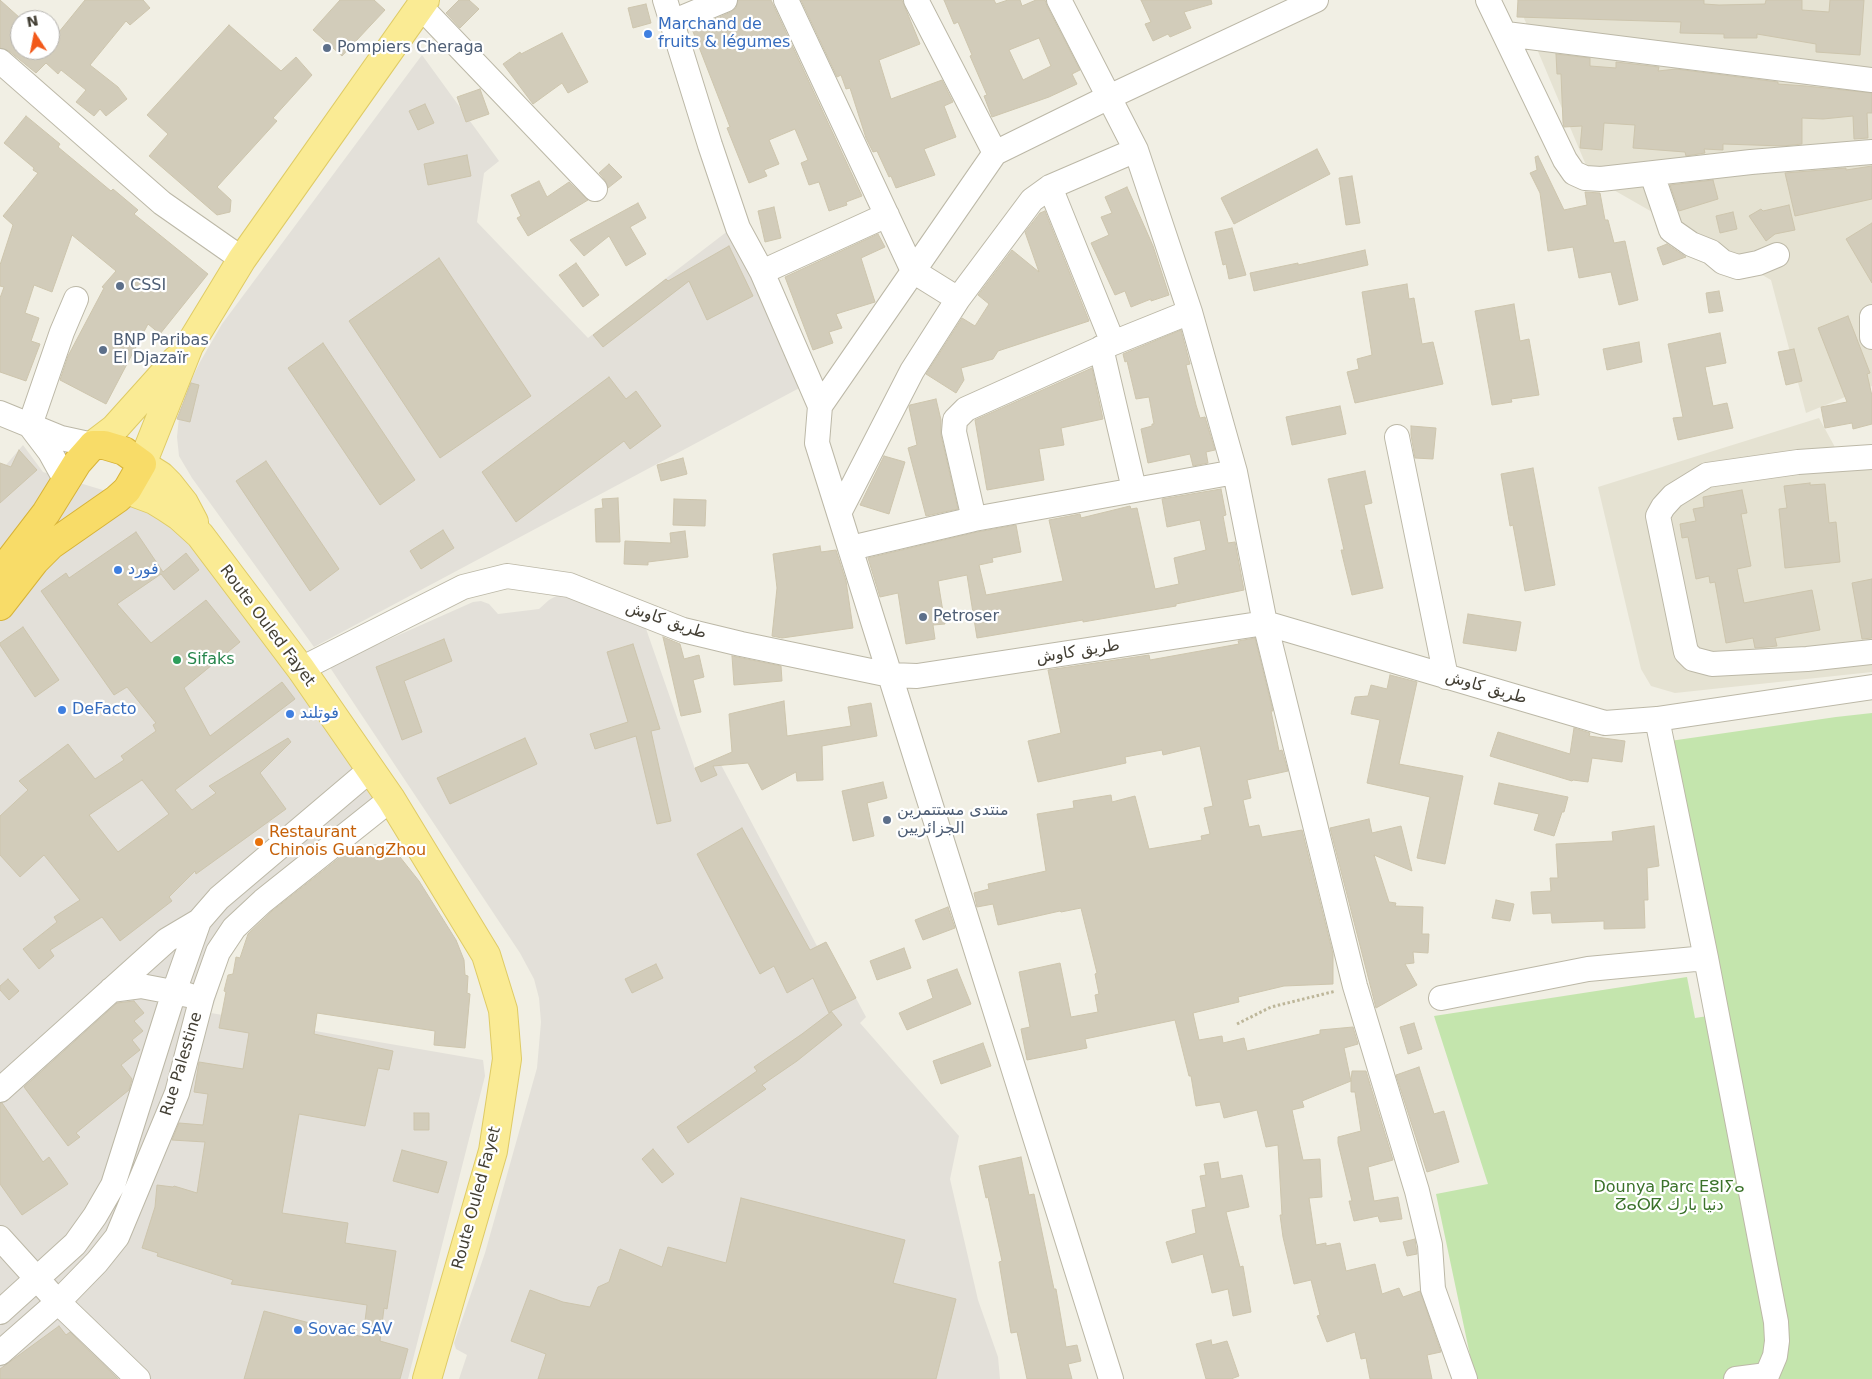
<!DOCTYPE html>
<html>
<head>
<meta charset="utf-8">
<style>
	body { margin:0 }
	#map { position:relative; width:1872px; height:1379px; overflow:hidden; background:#f1efe4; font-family:"DejaVu Sans",sans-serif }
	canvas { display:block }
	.north { position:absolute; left:10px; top:10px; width:50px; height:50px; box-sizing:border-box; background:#fff; border:1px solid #b4b2ae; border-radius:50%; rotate:349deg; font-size:14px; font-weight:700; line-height:20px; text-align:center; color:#433f34 }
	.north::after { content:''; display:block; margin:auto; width:18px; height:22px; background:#f2591a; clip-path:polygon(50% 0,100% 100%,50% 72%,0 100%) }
</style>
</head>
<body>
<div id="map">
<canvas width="1872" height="1379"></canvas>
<div class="north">N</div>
</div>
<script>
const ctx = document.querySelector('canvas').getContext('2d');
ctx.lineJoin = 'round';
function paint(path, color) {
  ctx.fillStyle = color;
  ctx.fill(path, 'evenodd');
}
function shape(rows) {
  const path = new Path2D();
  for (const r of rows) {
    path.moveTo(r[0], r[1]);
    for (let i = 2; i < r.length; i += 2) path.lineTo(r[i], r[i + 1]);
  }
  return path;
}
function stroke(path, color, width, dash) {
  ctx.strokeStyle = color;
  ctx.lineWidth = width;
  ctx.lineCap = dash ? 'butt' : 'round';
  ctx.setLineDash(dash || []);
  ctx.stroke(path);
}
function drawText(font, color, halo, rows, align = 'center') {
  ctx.font = font + ' "DejaVu Sans",Cairo,"Noto Sans Tifinagh",sans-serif';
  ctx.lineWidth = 4.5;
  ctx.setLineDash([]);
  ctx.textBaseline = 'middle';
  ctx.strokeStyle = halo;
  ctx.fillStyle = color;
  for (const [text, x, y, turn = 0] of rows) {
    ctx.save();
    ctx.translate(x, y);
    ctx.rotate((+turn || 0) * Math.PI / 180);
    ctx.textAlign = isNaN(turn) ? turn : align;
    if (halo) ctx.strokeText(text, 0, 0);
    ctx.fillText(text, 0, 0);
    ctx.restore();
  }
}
const residential = shape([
	[1573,0,1872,0,1872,386,1806,413,1771,280,1591,177,1518,4],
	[1819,418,1842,460,1872,456,1872,672,1675,693,1651,686,1641,669,1598,487]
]);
const industrial = shape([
	[422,55,499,161,484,173,477,222,588,338,733,227,805,385,314,647,192,478,179,456,177,437,179,417,188,387,200,362,222,324],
	[23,445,43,472,146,503,178,523,346,750,387,818,260,910,232,948,211,1013,483,1060,485,1076,408,1379,0,1379,0,472],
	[558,595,567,595,644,623,695,769,719,761,817,946,826,942,866,1017,860,1023,959,1136,950,1179,978,1300,998,1357,1000,1379,459,1379,467,1355,456,1349,454,1343,485,1253,537,1068,541,1022,539,998,534,979,520,953,329,666,473,602,481,601,489,604,498,614,539,609,549,600]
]);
const green = shape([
	[1872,713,1872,1379,1475,1379,1436,1194,1488,1184,1434,1016,1687,977,1695,1018,1727,1013,1670,741,1836,717]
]);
const building = shape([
	[0,0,20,18,20,50,50,50,50,43,85,0,143,0,150,8,130,25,126,21,90,65,118,87,127,99,106,116,100,109,94,116,76,102,86,90,61,70,58,74,46,63,36,73,9,51,0,48,0,0],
	[340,0,374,0,385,10,342,56,313,30,340,0],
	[459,0,469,0,479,9,460,28,446,13,459,0],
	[738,0,771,0,862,196,846,202,847,205,829,211,819,182,809,185,801,163,808,160,795,129,769,140,779,164,764,170,767,176,749,183,727,128,730,127,692,29,731,12,736,8,738,0],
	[801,0,902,0,920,44,879,60,891,99,942,80,953,102,944,106,956,137,924,149,935,175,896,188,891,176,889,177,877,151,873,152,866,138,850,88,846,89,841,75,837,77,801,0],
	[944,0,994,0,996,4,1008,0,1020,0,1022,6,1036,0,1045,0,1047,6,1080,70,1072,74,1077,84,1049,97,992,117,984,96,987,95,970,56,972,55,958,22,954,24,944,0],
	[1039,38,1051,66,1023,80,1009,50,1039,38],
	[1141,0,1211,0,1212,4,1184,12,1191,28,1170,37,1168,34,1153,41,1145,24,1151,22,1141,0],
	[1518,0,1704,0,1704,4,1719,5,1765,4,1766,0,1802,0,1802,10,1829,12,1830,0,1864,0,1860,55,1816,52,1816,44,1757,34,1757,38,1724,38,1724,34,1680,33,1681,22,1517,17,1518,0],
	[646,4,651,23,633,28,628,8,646,4],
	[229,25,281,71,296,57,312,75,273,118,277,121,217,187,231,200,230,212,217,215,149,156,168,134,147,115,229,25],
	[562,33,588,82,568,93,562,83,533,104,503,64,520,52,521,54,562,33],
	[1556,54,1590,58,1590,66,1616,68,1616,62,1659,67,1658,71,1676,69,1778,82,1778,84,1806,86,1872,93,1872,113,1867,113,1868,138,1854,139,1853,116,1823,119,1802,118,1802,144,1783,146,1723,144,1723,150,1704,149,1705,153,1686,156,1685,152,1633,148,1635,125,1604,123,1602,150,1580,148,1582,126,1564,127,1563,123,1561,74,1557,74,1556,54],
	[480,89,489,114,466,122,457,97,480,89],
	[425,104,434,123,418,130,409,111,425,104],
	[26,116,60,144,58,147,111,191,113,189,138,210,134,214,208,274,160,334,148,324,106,404,60,380,68,356,104,288,102,287,116,271,72,235,52,292,34,285,25,313,39,318,31,341,40,344,26,381,0,372,0,298,4,287,0,286,0,265,13,225,3,216,38,173,33,170,34,168,4,143,26,116],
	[1317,149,1330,174,1234,224,1221,198,1317,149],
	[467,155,471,176,428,185,424,164,467,155],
	[1538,156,1564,210,1587,205,1585,192,1600,193,1605,220,1608,220,1614,243,1625,241,1638,300,1619,305,1611,272,1579,278,1573,247,1548,251,1540,193,1530,173,1537,170,1535,157,1538,156],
	[609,164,622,177,608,188,605,180,599,173,609,164],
	[1872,166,1872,199,1795,216,1785,173,1846,168,1846,170,1872,166],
	[1352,176,1360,223,1346,225,1339,178,1352,176],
	[1713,180,1718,199,1679,211,1670,185,1713,180],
	[539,181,547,197,569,182,588,200,528,236,517,218,521,216,511,195,539,181],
	[1127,187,1153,246,1169,295,1151,301,1151,299,1131,307,1125,291,1115,295,1091,243,1109,235,1101,217,1112,213,1105,197,1127,187],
	[638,203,646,218,630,227,646,254,626,266,609,236,584,256,570,240,638,203],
	[1789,205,1795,230,1775,234,1766,241,1749,216,1761,209,1763,211,1789,205],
	[774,207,781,238,765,242,758,211,774,207],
	[1045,211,1089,321,998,351,993,359,961,368,964,380,956,393,926,374,962,318,975,326,989,304,978,295,1012,250,1039,272,1025,232,1040,213,1045,211],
	[1733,212,1737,229,1720,233,1716,216,1733,212],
	[1872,223,1872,283,1846,239,1872,223],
	[1232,228,1246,275,1229,279,1226,264,1223,265,1215,232,1232,228],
	[878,234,885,247,861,258,875,302,836,314,842,328,829,332,833,343,813,350,785,277,878,234],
	[1667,244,1683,255,1686,257,1663,265,1657,248,1667,244],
	[729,246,753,296,707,320,689,281,603,347,593,335,666,279,668,281,729,246],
	[1365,250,1368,265,1254,291,1250,273,1298,263,1298,265,1365,250],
	[439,258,531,396,440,458,349,321,439,258],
	[576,263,599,295,583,307,559,275,576,263],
	[1407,284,1409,299,1414,298,1422,344,1433,342,1443,384,1355,403,1347,372,1359,369,1357,359,1372,355,1362,292,1407,284],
	[1719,291,1723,311,1709,313,1706,293,1719,291],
	[1514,304,1520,341,1529,339,1539,395,1511,399,1512,402,1492,405,1475,311,1514,304],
	[1848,316,1870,373,1867,374,1872,396,1872,424,1853,429,1852,423,1825,428,1821,407,1847,402,1818,328,1848,316],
	[1181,330,1190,364,1186,365,1196,405,1200,418,1205,417,1215,450,1206,452,1208,463,1193,466,1190,454,1148,463,1141,429,1152,426,1152,424,1154,424,1149,397,1136,399,1127,361,1125,362,1123,354,1181,330],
	[1720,333,1726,363,1705,367,1713,406,1727,403,1733,428,1678,440,1673,418,1683,417,1668,344,1720,333],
	[1639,342,1642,362,1607,370,1603,349,1639,342],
	[323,343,415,480,380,505,288,368,323,343],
	[1794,349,1802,381,1786,385,1778,352,1794,349],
	[1092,368,1103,419,1061,428,1064,445,1039,449,1044,480,987,490,975,420,1092,368],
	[609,377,626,399,636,391,661,426,630,449,624,441,516,522,482,472,609,377],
	[191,383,199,385,190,422,177,419,191,383],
	[936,399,941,420,941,435,958,509,926,516,908,448,917,445,909,407,910,405,936,399],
	[1340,406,1346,434,1292,445,1286,417,1340,406],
	[1411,426,1436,428,1433,459,1415,458,1411,435,1411,426],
	[19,450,37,470,0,503,0,463,11,467,19,450],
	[884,456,905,462,889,514,860,505,884,456],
	[683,458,687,474,661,481,657,465,683,458],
	[266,461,339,569,310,591,236,481,266,461],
	[1533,468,1555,585,1525,591,1513,525,1510,526,1501,474,1533,468],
	[1365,471,1372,503,1364,505,1383,588,1352,595,1341,550,1344,550,1328,479,1365,471],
	[1810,483,1810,485,1825,484,1829,523,1836,522,1840,562,1785,568,1779,509,1787,508,1784,486,1810,483],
	[1221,489,1226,515,1223,516,1228,543,1235,542,1244,590,1176,604,1176,606,1083,622,1083,620,977,638,967,575,938,581,945,624,933,625,935,639,906,644,898,593,880,597,868,558,977,532,1016,525,1021,552,992,558,993,562,979,565,986,595,1063,581,1049,520,1080,514,1081,518,1130,506,1131,509,1137,508,1155,589,1179,584,1174,558,1206,550,1200,520,1167,527,1162,499,1221,489],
	[1742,490,1747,513,1741,514,1751,566,1737,569,1744,603,1812,590,1820,630,1775,638,1777,646,1767,647,1755,648,1753,638,1726,643,1715,582,1710,583,1709,576,1696,579,1688,537,1682,538,1680,524,1696,521,1693,509,1704,507,1703,497,1742,490],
	[618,498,620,542,596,542,595,509,603,508,602,499,618,498],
	[674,499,706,500,705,526,673,525,674,499],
	[443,530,454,548,421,569,410,551,443,530],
	[685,531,688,557,648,562,648,565,624,564,625,541,671,543,670,533,685,531],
	[136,532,163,572,186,553,199,570,174,590,161,574,117,604,151,643,206,600,240,642,184,688,210,736,282,682,295,699,175,790,192,810,216,793,209,786,288,738,291,742,260,773,286,809,196,874,195,871,169,897,172,901,120,941,102,917,50,950,54,956,39,969,23,949,57,922,54,917,80,900,44,855,20,877,0,855,0,816,28,790,19,781,68,744,95,779,124,760,121,756,156,731,153,725,156,723,127,687,114,695,41,591,66,573,69,578,136,532],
	[142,780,169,814,118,852,89,815,142,780],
	[820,546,821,552,836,550,846,581,853,628,782,638,772,636,777,588,773,554,820,546],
	[1872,579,1872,638,1862,639,1852,583,1872,579],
	[1468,614,1521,622,1516,651,1463,643,1468,614],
	[23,627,59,680,35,697,0,645,0,643,23,627],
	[663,637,680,644,684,659,699,655,704,677,693,680,701,712,681,716,663,637],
	[1255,638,1273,711,1271,711,1279,751,1282,750,1288,771,1247,780,1251,798,1243,800,1249,827,1259,825,1262,837,1302,830,1333,954,1333,984,1284,986,1238,997,1239,1002,1193,1013,1199,1040,1222,1036,1223,1043,1244,1038,1247,1051,1320,1034,1320,1030,1353,1027,1358,1044,1344,1048,1351,1081,1352,1071,1366,1071,1393,1160,1368,1167,1374,1201,1398,1197,1402,1219,1380,1222,1378,1216,1354,1221,1349,1201,1352,1201,1338,1143,1338,1137,1361,1131,1355,1092,1351,1092,1351,1081,1302,1101,1304,1107,1292,1110,1303,1160,1320,1159,1322,1197,1309,1198,1316,1245,1326,1243,1326,1246,1340,1243,1346,1271,1375,1264,1382,1294,1399,1288,1403,1297,1420,1291,1441,1352,1427,1355,1432,1379,1370,1379,1366,1358,1361,1359,1355,1332,1327,1342,1317,1316,1320,1315,1311,1280,1294,1284,1283,1237,1280,1215,1282,1215,1278,1145,1266,1147,1257,1110,1224,1118,1220,1102,1196,1106,1191,1076,1189,1076,1175,1020,1085,1039,1087,1048,1027,1060,1021,1029,1030,1027,1019,972,1060,963,1071,1017,1098,1012,1095,995,1099,994,1095,974,1097,973,1081,908,1061,912,1060,911,998,925,993,904,977,907,974,893,989,889,988,884,1046,871,1037,814,1074,808,1073,801,1111,795,1112,802,1135,796,1149,849,1202,840,1201,836,1210,834,1204,808,1213,806,1200,746,1163,755,1162,750,1125,757,1126,763,1038,782,1028,741,1061,733,1048,670,1149,655,1150,660,1239,644,1238,641,1255,638],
	[444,639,452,661,404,681,422,732,402,740,376,667,444,639],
	[633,644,660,729,651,731,671,821,657,824,636,736,595,749,590,734,628,722,607,652,633,644],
	[732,656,781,666,782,681,734,685,732,656],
	[1390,675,1417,682,1399,764,1463,776,1445,864,1417,858,1430,797,1367,783,1380,720,1351,714,1355,697,1368,696,1371,685,1387,689,1390,675],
	[784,701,787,736,851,726,848,707,871,703,877,736,822,746,823,780,797,781,796,772,762,790,748,763,713,766,717,775,701,782,695,768,732,752,729,714,784,701],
	[1574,728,1590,733,1589,736,1625,741,1622,762,1592,758,1588,782,1573,780,1572,781,1490,756,1498,732,1570,754,1574,728],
	[525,738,537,764,450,804,437,778,525,738],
	[883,782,887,798,867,803,874,836,853,841,842,791,883,782],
	[1499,783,1568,797,1564,812,1562,812,1554,836,1534,830,1539,814,1494,804,1499,783],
	[1369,819,1372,833,1401,826,1412,871,1374,855,1389,902,1396,903,1395,906,1423,907,1422,934,1429,934,1428,953,1413,952,1414,963,1405,964,1417,985,1376,1008,1330,828,1369,819],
	[1654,826,1659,866,1647,868,1648,900,1644,900,1645,928,1604,929,1604,921,1552,923,1551,913,1533,914,1531,892,1551,891,1550,878,1558,878,1556,844,1613,841,1612,832,1654,826],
	[742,828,810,950,826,942,856,998,831,1011,842,1025,797,1061,762,1085,766,1089,688,1143,677,1127,757,1071,754,1067,802,1034,831,1012,829,1013,813,978,787,993,774,966,760,974,697,854,742,828],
	[370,845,378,845,396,852,419,881,456,940,464,960,465,975,468,976,467,993,470,994,465,1048,434,1045,435,1031,317,1013,314,1034,393,1051,389,1070,378,1068,365,1126,299,1114,282,1213,348,1223,345,1243,396,1251,387,1309,384,1308,380,1341,408,1349,400,1379,244,1379,264,1311,363,1337,367,1305,231,1284,233,1280,157,1256,158,1253,142,1248,155,1207,157,1185,173,1187,174,1186,197,1193,205,1142,172,1140,179,1123,203,1125,208,1094,194,1092,199,1062,243,1069,249,1033,219,1028,226,992,224,991,228,975,233,974,236,957,240,958,248,934,272,911,353,847,370,845],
	[1496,900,1514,904,1510,921,1492,918,1496,900],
	[948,907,955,928,923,940,915,920,948,907],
	[904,948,911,968,877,980,870,961,904,948],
	[656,964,663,978,632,993,625,979,656,964],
	[957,969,971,1004,907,1030,899,1013,933,998,927,980,957,969],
	[8,979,19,991,9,1000,0,990,0,986,8,979],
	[134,1001,144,1013,134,1021,143,1031,132,1040,140,1050,121,1065,132,1079,129,1090,76,1133,80,1137,68,1146,24,1087,117,1003,134,1001],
	[1414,1023,1422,1049,1408,1054,1400,1027,1414,1023],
	[983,1043,991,1066,941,1084,933,1061,983,1043],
	[1419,1067,1434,1114,1444,1111,1459,1162,1427,1172,1396,1075,1419,1067],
	[0,1103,2,1103,43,1162,49,1157,68,1184,22,1215,0,1184,0,1103],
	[414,1113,429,1113,429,1130,414,1130,414,1113],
	[653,1149,674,1174,662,1183,642,1159,653,1149],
	[402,1150,447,1162,438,1193,393,1181,402,1150],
	[1021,1157,1029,1195,1034,1194,1054,1289,1056,1289,1066,1347,1077,1345,1081,1361,1068,1364,1072,1379,1027,1379,1017,1332,1011,1333,999,1262,1002,1261,988,1197,986,1198,979,1166,1021,1157],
	[1218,1162,1221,1179,1242,1175,1249,1207,1226,1212,1240,1267,1243,1266,1251,1312,1233,1316,1228,1289,1212,1293,1203,1254,1172,1263,1166,1242,1196,1233,1192,1210,1206,1207,1200,1176,1206,1175,1204,1164,1218,1162],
	[741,1198,905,1240,893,1283,956,1299,936,1379,538,1379,546,1354,511,1341,530,1290,563,1302,590,1307,598,1287,609,1282,620,1249,662,1267,668,1247,726,1263,741,1198],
	[1415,1239,1417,1254,1407,1256,1403,1242,1415,1239],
	[59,1326,66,1335,70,1332,118,1379,0,1379,0,1369,59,1326],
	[1211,1340,1212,1345,1227,1341,1239,1376,1231,1379,1206,1379,1196,1344,1211,1340]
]);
const path = shape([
	[1237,1024,1271,1007,1336,991]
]);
const minor = shape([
	[665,0,710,145,738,228,762,272,820,406,817,443,1111,1379],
	[786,0,913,271,958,299],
	[916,0,995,153],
	[1059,0,1136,150,1190,312,1235,472,1265,623,1355,986,1417,1191,1430,1245,1433,1289,1465,1379],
	[1488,0,1565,160,1574,173,1585,178,1601,179,1751,162,1872,152],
	[420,6,595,189],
	[672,22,725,0],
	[1506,34,1872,80],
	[0,61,162,203,242,259],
	[1652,174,1671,230,1691,244,1711,252,1723,262,1738,267,1758,263,1777,255],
	[1050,187,1113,343],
	[762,272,887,215],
	[1872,317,1872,337],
	[1101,348,1134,489],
	[820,406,995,153,1109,97,1316,0],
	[0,413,61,438,93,445],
	[30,425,62,332,76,299],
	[31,427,50,452,66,481],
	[1397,437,1446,677],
	[1872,457,1798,462,1707,475,1673,496,1663,507,1658,516,1686,652,1693,659,1712,664,1807,659,1872,652],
	[839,513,912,371,958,299,1032,200,1050,187,1136,150],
	[974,519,954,432,955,420,966,409,1113,343,1190,312],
	[851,548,974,519,1235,472],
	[301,669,463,587,507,576,569,585,683,630,741,644,890,675,917,676,1265,623,1605,723,1657,719,1872,687],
	[1657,719,1706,958,1776,1322,1777,1341,1775,1356,1767,1375,1736,1379],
	[111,990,141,986,188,995],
	[1441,998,1588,969,1706,958],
	[0,1090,167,940,199,921],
	[0,1238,58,1302,138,1379],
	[0,1312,75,1244,95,1216,113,1185,174,992,199,921,219,898,370,770],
	[0,1353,58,1302,97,1262,117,1237,177,1093,202,997,218,952,234,928,263,901,391,799]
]);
const major = shape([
	[93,445,114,429,176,360],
	[127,490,154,500,167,508,179,516,200,535,301,669,391,799,486,955,503,1010,507,1059,493,1151,427,1379],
	[194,522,184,503,169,484,161,476,142,464,189,346,242,259,425,0]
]);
const highway = shape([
	[0,573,46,513,77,463,93,445,104,445,124,451,142,464,127,490,117,499,51,545,35,561,0,606]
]);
const markers = [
	[648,34,5,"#3f7fe0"],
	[327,48,5,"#5c6f8a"],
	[120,286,5,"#5c6f8a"],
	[103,350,5,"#5c6f8a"],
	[118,570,5,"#3f7fe0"],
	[923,617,5,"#5c6f8a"],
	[177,660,5,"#2e9e5b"],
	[62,710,5,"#3f7fe0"],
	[290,714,5,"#3f7fe0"],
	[887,820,5,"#5c6f8a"],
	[259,842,5,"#e8710a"],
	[298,1330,5,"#3f7fe0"]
];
const shopNames = [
	["Marchand de",658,25],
	["fruits & légumes",658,43],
	["فورد",128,570],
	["DeFacto",72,710],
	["فوتلند",300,714],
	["Sovac SAV",308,1330]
];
const serviceNames = [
	["Pompiers Cheraga",337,48],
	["CSSI",130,286],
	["BNP Paribas",113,341],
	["El Djazaïr",113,359],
	["Petroser",933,617],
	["منتدى مستتمرين",897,811],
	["الجزائريين",897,829]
];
const streetNames = [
	["طريق كاوش",666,621,19],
	["Route Ouled Fayet",267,626,53],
	["طريق كاوش",1078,652,-9],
	["طريق كاوش",1486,688,16],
	["Rue Palestine",182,1064,-73],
	["Route Ouled Fayet",477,1198,-75]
];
const leisureNames = [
	["Sifaks",187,660]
];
const foodNames = [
	["Restaurant",269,833],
	["Chinois GuangZhou",269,851]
];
const parkNames = [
	["Dounya Parc ⴹⵓⵏⵢⴰ",1669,1188],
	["ⵒⴰⵔⴽ دنيا بارك",1669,1206]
];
paint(residential, '#e5e2d2');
paint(industrial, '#e3e0d9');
paint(green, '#c4e5ad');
paint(building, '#d2ccba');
stroke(building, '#cdc5ad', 1);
stroke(minor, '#bcb8a7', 26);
stroke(major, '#dfcb65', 30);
stroke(highway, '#d7b338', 30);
stroke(path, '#bdb699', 3, [2.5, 2.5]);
stroke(minor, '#fff', 24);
stroke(major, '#faeb94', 28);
stroke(highway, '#f8dc68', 28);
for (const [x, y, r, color] of markers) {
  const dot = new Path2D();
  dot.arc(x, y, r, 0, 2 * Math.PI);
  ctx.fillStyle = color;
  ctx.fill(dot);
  stroke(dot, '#fff', 2);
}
drawText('16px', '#366cbe', '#fff', shopNames, 'left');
drawText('16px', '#4e5e75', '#fff', serviceNames, 'left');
drawText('16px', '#433f34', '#fff', streetNames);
drawText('16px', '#27864d', '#fff', leisureNames, 'left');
drawText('16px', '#c56008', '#fff', foodNames, 'left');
drawText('16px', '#3b722a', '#fff', parkNames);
</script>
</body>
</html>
